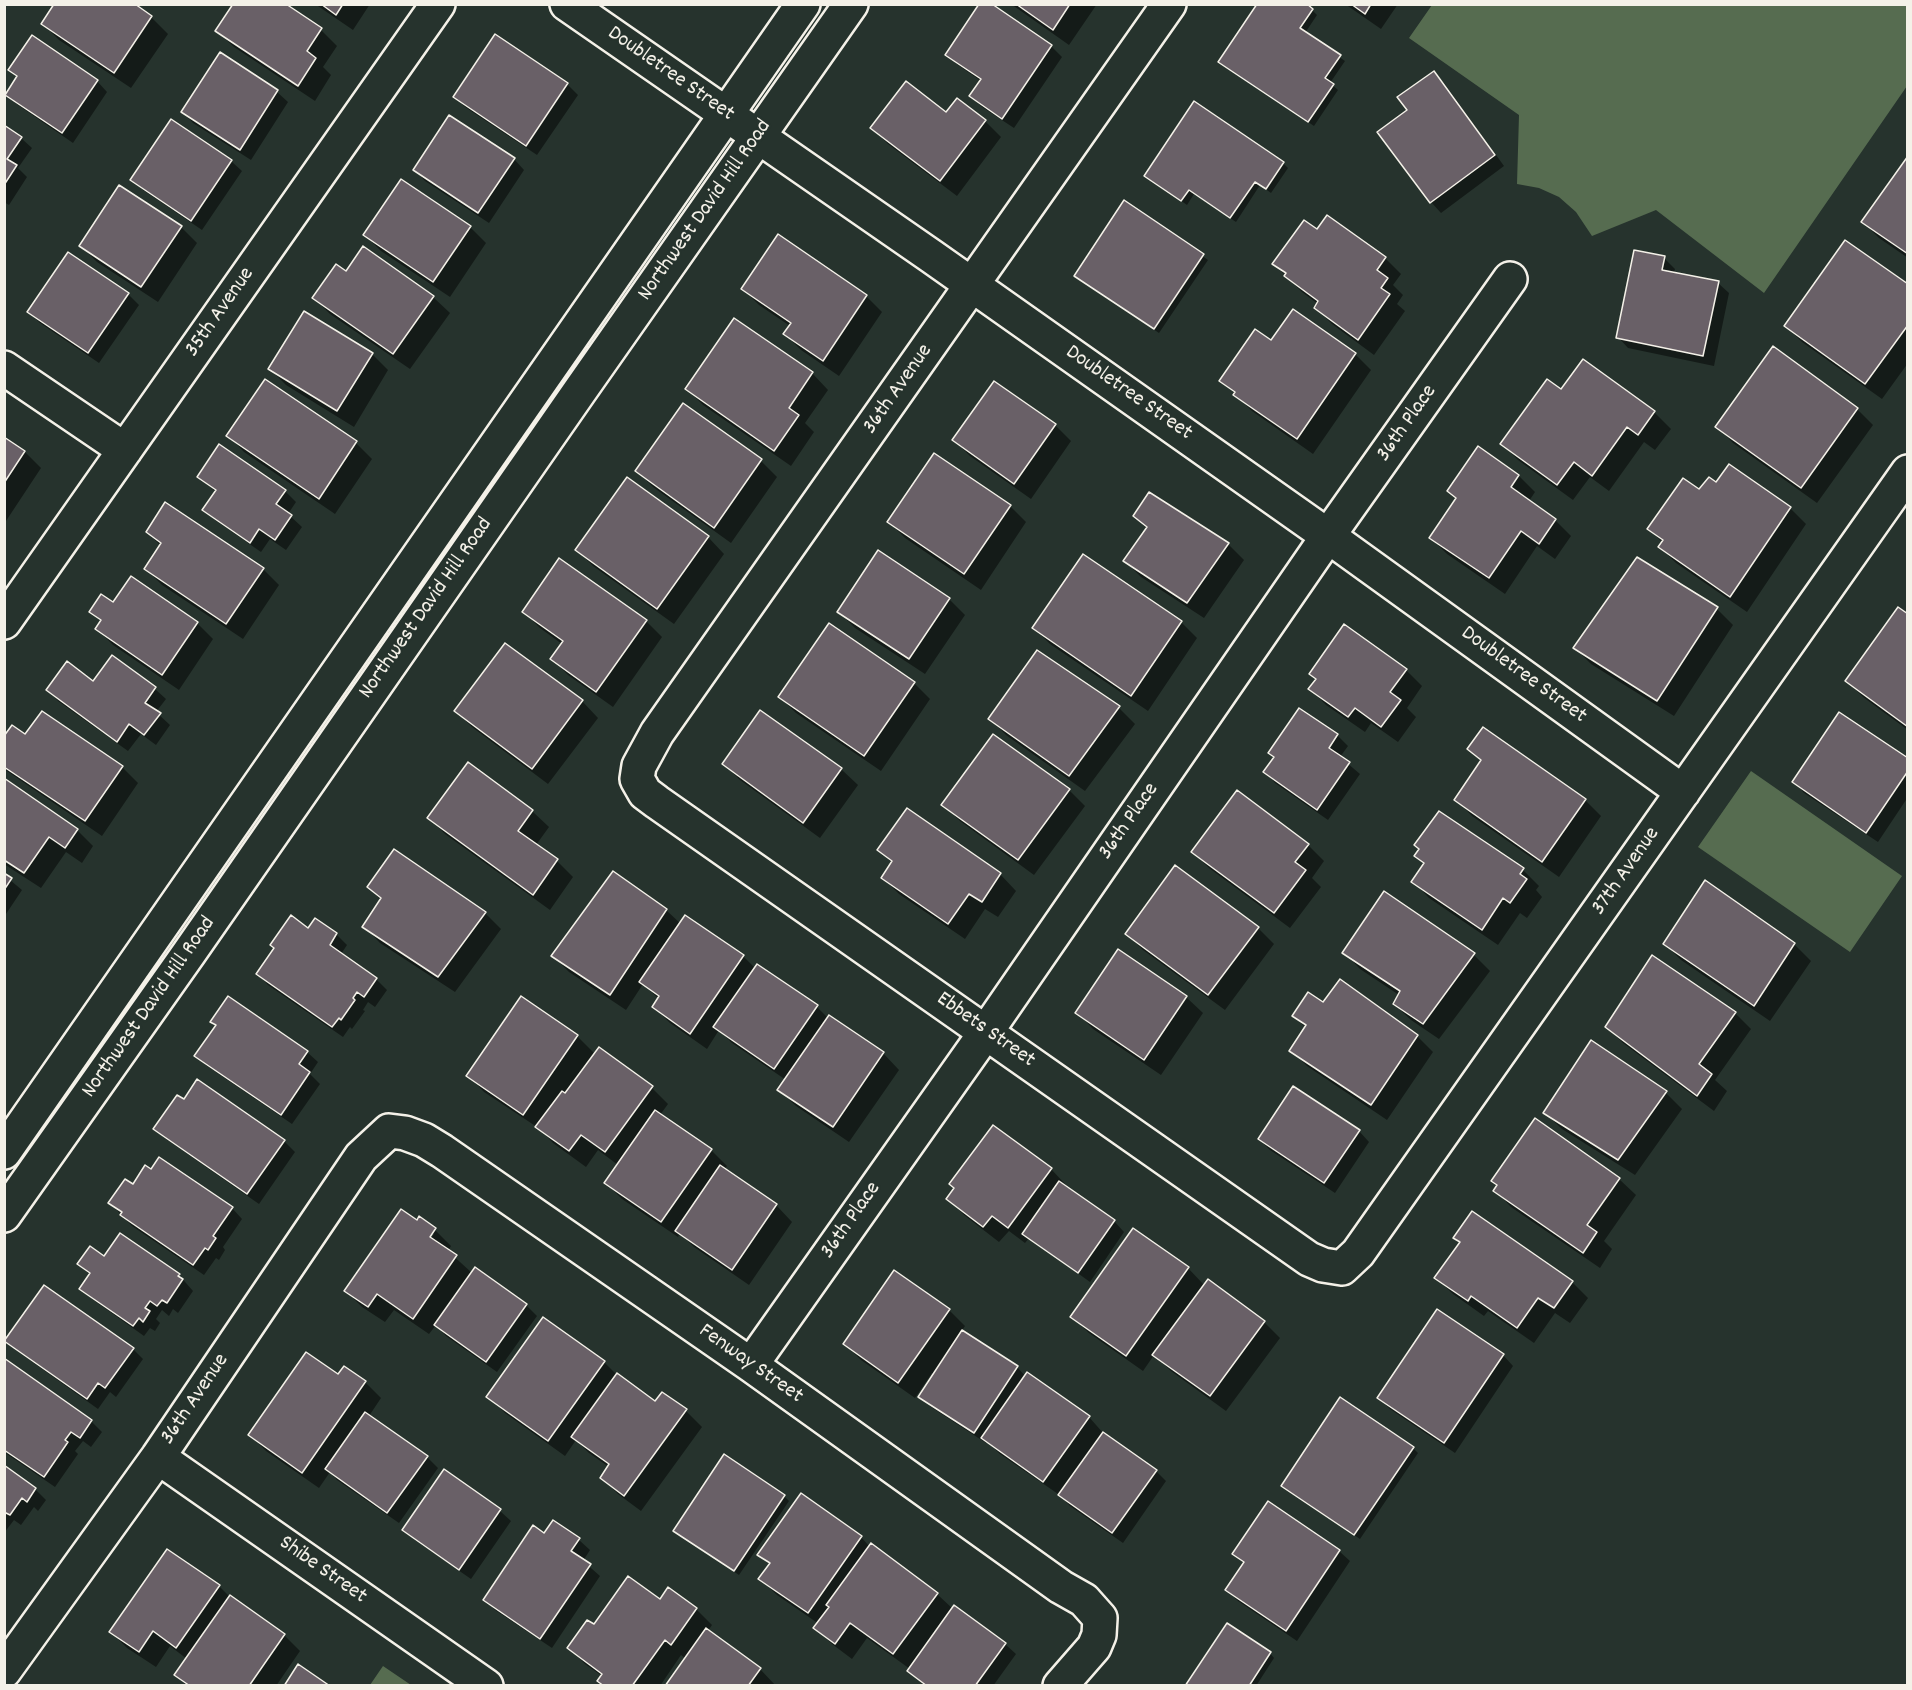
<!DOCTYPE html>
<html>
<head>
<meta charset="utf-8">
<style>
	body { margin:0 }
	#map { position:relative; width:1912px; height:1690px; overflow:hidden; background:#26332d; font-family:Dekko,sans-serif }
	canvas { display:block }
	.frame { position:absolute; inset:0; border:6px solid #f4f1e8; pointer-events:none }
</style>
</head>
<body>
<div id="map">
<canvas width="1912" height="1690"></canvas>
<div class="frame"></div>
</div>
<script>
const ctx = document.querySelector('canvas').getContext('2d');
ctx.lineJoin = 'round';
function paint(path, color) {
  ctx.fillStyle = color;
  ctx.fill(path, 'evenodd');
}
function shape(rows) {
  const path = new Path2D();
  for (const r of rows) {
    path.moveTo(r[0], r[1]);
    for (let i = 2; i < r.length; i += 2) path.lineTo(r[i], r[i + 1]);
  }
  return path;
}
function stroke(path, color, width, dash) {
  ctx.strokeStyle = color;
  ctx.lineWidth = width;
  ctx.lineCap = dash ? 'butt' : 'round';
  ctx.setLineDash(dash || []);
  ctx.stroke(path);
}
function drawText(font, color, halo, rows, align = 'center') {
  ctx.font = font + ' Dekko,sans-serif';
  ctx.lineWidth = 4.5;
  ctx.setLineDash([]);
  ctx.textBaseline = 'middle';
  ctx.strokeStyle = halo;
  ctx.fillStyle = color;
  for (const [text, x, y, turn = 0] of rows) {
    ctx.save();
    ctx.translate(x, y);
    ctx.rotate((+turn || 0) * Math.PI / 180);
    ctx.textAlign = isNaN(turn) ? turn : align;
    if (halo) ctx.strokeText(text, 0, 0);
    ctx.fillText(text, 0, 0);
    ctx.restore();
  }
}
const green = shape([
	[1432,5,1907,5,1907,86,1764,293,1656,210,1592,236,1576,212,1559,197,1539,188,1517,184,1519,115,1409,38],
	[1751,771,1902,876,1850,952,1698,847],
	[383,1666,411,1685,370,1685]
]);
const shadow = shape([
	[132,4,151,17,168,34,131,88,59,40,43,24],
	[283,4,321,30,337,46,323,67,331,75,315,101,234,47,217,31],
	[315,4,370,4,353,30],
	[1011,4,1097,4,1069,45],
	[1345,4,1398,4,1381,29],
	[1312,10,1317,15,1305,33,1345,61,1330,83,1338,90,1314,126,1220,62],
	[495,36,567,84,578,95,537,155,465,107,454,96],
	[1051,46,1062,57,1014,128,982,107,971,96,981,81,958,65,947,55],
	[220,54,277,92,288,102,251,160,193,123,183,112],
	[10,70,97,81,107,92,73,143,18,105,7,95,18,78],
	[1434,73,1444,83,1504,166,1441,213,1431,202,1409,110],
	[946,114,985,121,1001,137,957,196,888,144,872,128],
	[4,127,21,138,32,148,18,168,27,177,9,205,4,202],
	[514,159,524,170,489,223,425,181,415,170],
	[1908,159,1908,258,1879,238,1863,222],
	[231,161,242,171,202,230,143,190,132,179],
	[1283,163,1288,168,1271,193,1260,185,1236,222,1194,194,1187,205,1146,176],
	[1125,202,1208,260,1159,333,1081,280],
	[181,227,197,243,158,302,97,262,81,246],
	[470,227,486,243,450,297,381,251,365,235],
	[1317,231,1385,258,1401,274,1393,285,1403,295,1397,304,1405,311,1374,355,1332,324,1316,308,1318,304,1302,292,1274,264],
	[778,236,866,296,882,312,839,376,801,350,785,334,790,326,759,305,743,289],
	[363,248,433,297,450,313,410,369,330,314,314,298,346,273],
	[1664,258,1675,269,1674,273,1718,283,1729,293,1714,366,1628,348,1618,337],
	[1908,286,1908,363,1882,399,1802,342,1786,326],
	[128,294,139,305,99,363,40,323,29,312],
	[735,320,812,373,828,390,805,423,814,432,791,466,703,405,687,389],
	[1272,342,1355,354,1371,370,1313,454,1252,411,1221,380],
	[372,354,388,370,354,427,286,385,270,369],
	[1583,361,1654,412,1671,429,1655,450,1644,442,1609,491,1590,477,1573,500,1518,460,1502,444,1562,391],
	[265,381,356,443,372,459,335,514,244,452,228,435],
	[683,405,761,461,777,477,731,543,653,487,637,471],
	[1857,409,1873,425,1817,503,1733,443,1717,426],
	[1055,425,1071,441,1031,499,970,456,954,440],
	[4,439,25,452,41,468,4,524],
	[1478,448,1519,476,1535,492,1529,501,1555,520,1571,536,1555,559,1537,546,1505,594,1447,554,1431,538,1457,500,1448,491],
	[1730,466,1790,508,1806,524,1747,612,1676,563,1660,547,1663,543,1649,529,1700,491,1717,484],
	[198,477,285,491,296,502,288,514,302,527,286,550,270,539,261,552,215,520,204,509,216,492],
	[1010,506,1026,522,981,590,905,538,889,522],
	[1135,516,1228,544,1244,560,1204,618,1141,577,1125,561,1147,529],
	[147,532,263,569,279,585,243,639,162,585,146,569,161,546],
	[708,537,724,554,674,624,593,566,577,550],
	[949,599,965,615,925,674,855,628,838,611],
	[113,604,197,623,213,639,179,690,113,645,97,629,102,622,91,611],
	[1717,609,1733,625,1674,716,1591,664,1575,648],
	[524,612,646,621,662,637,613,707,568,675,552,659,562,644,540,628],
	[1908,616,1908,730,1863,697,1847,681],
	[1181,622,1197,638,1148,711,1050,644,1034,628],
	[829,625,914,683,930,699,881,771,796,713,780,697],
	[1038,652,1119,708,1135,724,1085,791,1006,735,990,719],
	[112,657,155,689,166,699,156,712,170,725,156,745,141,734,128,751,58,701,48,690,93,683],
	[1406,670,1422,686,1407,708,1416,717,1398,742,1371,723,1365,732,1326,705,1310,689,1317,680,1311,674],
	[582,701,598,718,548,784,472,727,456,711],
	[1299,710,1337,735,1348,746,1340,757,1360,774,1328,820,1275,783,1265,772,1275,758],
	[761,712,841,769,858,785,820,838,740,780,724,764],
	[26,736,122,767,138,783,102,836,4,769,4,739],
	[1469,749,1585,800,1601,816,1559,877,1472,816,1456,799,1482,762],
	[1908,759,1908,797,1878,842,1804,793,1794,782],
	[469,764,532,811,549,827,536,845,557,861,573,877,550,910,445,834,429,818],
	[4,780,77,830,93,846,82,863,66,852,41,888,4,864],
	[1069,790,1085,806,1034,875,960,821,943,805],
	[907,810,1000,874,1016,891,998,917,985,909,965,939,899,894,883,878,893,864,879,850],
	[1308,845,1324,861,1312,878,1321,887,1290,928,1209,868,1193,852],
	[1416,856,1523,870,1539,886,1536,890,1542,897,1527,918,1520,913,1498,945,1429,898,1413,881,1425,864],
	[613,873,666,910,681,924,686,917,743,956,756,969,817,1007,828,1018,883,1053,899,1070,849,1142,796,1106,779,1090,786,1080,732,1043,719,1030,707,1049,670,1023,654,1007,659,999,643,984,626,1010,569,972,553,956],
	[4,875,22,890,4,917],
	[1706,882,1794,944,1811,961,1770,1021,1681,960,1665,944],
	[368,887,485,913,501,929,455,992,380,943,364,926,381,900],
	[315,920,336,934,347,945,341,954,376,979,387,990,375,1007,368,1002,363,1010,365,1011,352,1029,350,1027,343,1037,268,985,258,974,309,930],
	[1258,928,1274,944,1225,1010,1143,950,1127,934],
	[1119,951,1186,997,1203,1013,1161,1075,1093,1029,1077,1012],
	[1344,952,1474,955,1490,971,1439,1039,1411,1020,1394,1004,1399,995,1360,969],
	[1340,981,1417,1036,1433,1052,1387,1120,1307,1066,1291,1050,1306,1028,1294,1016,1324,1004],
	[522,998,577,1036,595,1054,599,1049,652,1088,668,1104,660,1115,711,1150,727,1166,724,1170,776,1205,792,1222,749,1285,694,1247,680,1233,678,1237,622,1199,606,1183,618,1165,598,1150,586,1167,553,1143,540,1129,484,1092,468,1075],
	[1735,1013,1751,1029,1715,1080,1727,1091,1714,1111,1623,1043,1607,1027],
	[212,1022,307,1052,318,1062,310,1074,320,1084,292,1124,207,1066,196,1056,217,1026],
	[198,1081,284,1141,295,1152,259,1204,166,1139,155,1129,184,1101],
	[1666,1093,1682,1109,1635,1175,1562,1129,1545,1113],
	[1536,1120,1619,1179,1636,1195,1604,1241,1612,1249,1600,1268,1511,1207,1495,1190],
	[1359,1131,1369,1142,1335,1193,1270,1150,1259,1139],
	[1051,1169,1067,1186,1065,1187,1114,1221,1124,1232,1090,1282,1029,1238,1025,1243,1009,1231,999,1242,964,1215,948,1199],
	[133,1186,232,1208,242,1219,223,1247,225,1250,219,1260,216,1258,204,1275,132,1226,110,1203],
	[419,1219,435,1230,451,1246,448,1251,472,1273,526,1305,537,1316,497,1372,446,1336,436,1325,429,1334,394,1310,385,1322,362,1307,346,1291],
	[430,1234,434,1234,427,1244],
	[1455,1238,1572,1282,1588,1298,1570,1323,1555,1313,1534,1343,1488,1311,1484,1316,1453,1294,1436,1278,1461,1243],
	[104,1258,179,1275,193,1291,178,1313,173,1309,169,1316,162,1310,156,1319,160,1323,155,1331,150,1328,144,1336,92,1299,81,1289,90,1275,79,1264],
	[1188,1268,1205,1286,1264,1322,1280,1338,1226,1411,1171,1371,1154,1355,1143,1371,1089,1333,1072,1317],
	[949,1310,965,1326,961,1332,1017,1367,1026,1377,1089,1417,1104,1434,1156,1471,1166,1481,1123,1543,1070,1506,1061,1496,1000,1454,987,1441,986,1443,931,1407,920,1397,935,1375,932,1373,915,1398,861,1360,845,1344],
	[6,1341,133,1349,143,1359,116,1397,110,1392,98,1409,17,1351],
	[1503,1355,1513,1366,1455,1453,1390,1409,1379,1398],
	[4,1360,91,1421,102,1432,91,1447,83,1441,75,1451,78,1454,55,1487,4,1452],
	[604,1362,617,1375,655,1403,686,1411,702,1427,641,1511,618,1494,602,1478,609,1467,589,1453,576,1440,565,1456,505,1413,488,1396],
	[338,1376,365,1382,381,1398,369,1416,427,1457,438,1468,399,1523,337,1480,330,1472,319,1488,266,1451,250,1435],
	[1413,1448,1418,1453,1360,1539,1288,1490],
	[4,1467,35,1489,46,1500,38,1511,34,1507,21,1525,14,1520,4,1533],
	[445,1472,500,1511,511,1521,471,1579,415,1540,404,1530],
	[784,1496,789,1501,739,1575,680,1535],
	[553,1522,579,1540,590,1550,583,1561,600,1576,552,1648,495,1610,485,1599,544,1535],
	[861,1537,870,1547,871,1546,937,1594,953,1609,1005,1644,1016,1654,993,1686,925,1686,909,1671,910,1669,867,1638,852,1659,832,1644,815,1628,819,1624,777,1595,760,1579,770,1565,759,1554],
	[1339,1551,1350,1561,1297,1641,1238,1601,1227,1590,1245,1564,1234,1554],
	[219,1586,231,1598,284,1635,300,1651,276,1686,187,1686,176,1675,187,1659,170,1646,156,1667,127,1648,111,1632],
	[660,1601,696,1609,712,1625,708,1631,760,1669,776,1686,667,1686,686,1659,681,1655,660,1686,604,1686,602,1676,585,1664,569,1648,595,1626],
	[1270,1653,1274,1658,1256,1686,1187,1686]
]);
const building = shape([
	[54,4,135,4,152,16,114,73,41,24,54,4],
	[233,4,286,4,322,28,307,51,316,58,298,86,215,31,233,4],
	[321,4,343,4,336,15,321,4],
	[979,4,992,4,1052,45,1002,119,969,96,981,79,945,55,979,4],
	[1016,4,1070,4,1053,30,1016,4],
	[1257,4,1307,4,1313,9,1300,28,1341,55,1325,78,1334,84,1308,122,1218,62,1257,4],
	[1351,4,1371,4,1365,14,1351,4],
	[495,34,568,83,526,146,453,97,495,34],
	[32,35,98,80,62,133,5,95,17,76,8,70,32,35],
	[220,52,278,90,240,150,181,112,220,52],
	[1434,71,1495,155,1430,203,1377,132,1407,110,1397,97,1434,71],
	[906,81,946,112,957,98,986,120,940,181,870,128,906,81],
	[1194,101,1284,162,1266,189,1255,182,1230,218,1189,190,1181,201,1144,176,1194,101],
	[449,115,515,158,478,213,413,170,449,115],
	[171,119,232,160,191,221,130,180,171,119],
	[4,125,22,137,7,159,17,165,4,185,4,125],
	[1908,156,1908,254,1861,222,1908,156],
	[401,179,471,226,433,282,363,235,401,179],
	[119,185,182,226,141,287,79,246,119,185],
	[1124,200,1204,254,1154,329,1074,276,1124,200],
	[1327,215,1386,257,1377,270,1388,278,1381,288,1390,294,1358,340,1314,308,1318,301,1284,276,1286,273,1272,264,1304,220,1317,229,1327,215],
	[778,234,867,295,823,361,783,334,791,323,741,289,778,234],
	[1845,240,1908,284,1908,325,1865,384,1784,326,1845,240],
	[363,246,434,296,393,354,312,298,336,264,346,271,363,246],
	[1634,250,1665,256,1662,270,1719,281,1703,356,1616,338,1634,250],
	[68,252,129,293,88,353,27,312,68,252],
	[1293,309,1356,353,1297,439,1233,395,1235,392,1219,381,1255,329,1271,340,1293,309],
	[304,311,373,353,337,411,268,369,304,311],
	[734,318,813,372,789,408,799,415,774,451,685,389,734,318],
	[1773,346,1858,408,1801,488,1715,427,1773,346],
	[1583,359,1655,411,1638,435,1627,427,1592,476,1574,462,1557,485,1500,444,1547,379,1561,389,1583,359],
	[265,379,357,441,319,499,226,436,265,379],
	[994,381,1056,424,1014,484,952,440,994,381],
	[683,403,762,459,714,528,635,471,683,403],
	[4,437,25,451,4,483,4,437],
	[219,444,286,490,276,504,292,515,275,540,259,529,250,543,202,510,216,490,197,477,219,444],
	[1478,446,1519,475,1511,487,1556,519,1539,544,1521,531,1489,578,1429,538,1456,498,1447,491,1478,446],
	[934,453,1011,505,964,574,887,522,934,453],
	[1729,464,1791,507,1730,597,1658,547,1663,540,1647,529,1683,478,1699,489,1709,477,1716,482,1729,464],
	[627,477,709,536,657,609,575,550,627,477],
	[1149,492,1229,543,1187,603,1123,561,1147,527,1133,516,1149,492],
	[165,502,264,568,226,624,144,569,161,543,146,532,165,502],
	[878,550,950,598,909,659,837,612,878,550],
	[1083,554,1182,621,1131,696,1032,628,1083,554],
	[1637,557,1718,607,1657,701,1573,648,1637,557],
	[559,558,647,620,596,692,550,659,563,641,522,612,559,558],
	[131,576,198,622,162,675,95,629,101,620,89,612,101,594,113,602,131,576],
	[1898,607,1908,614,1908,727,1845,681,1898,607],
	[829,623,915,682,864,756,778,697,829,623],
	[1344,624,1407,669,1390,692,1401,700,1381,727,1355,708,1348,717,1308,689,1316,679,1309,674,1344,624],
	[505,643,583,700,532,769,454,711,505,643],
	[1037,650,1120,706,1069,776,988,719,1037,650],
	[112,655,156,687,145,703,161,713,144,735,129,724,117,742,46,690,67,661,93,681,112,655],
	[1299,708,1338,734,1329,748,1350,762,1317,810,1263,772,1274,757,1268,753,1299,708],
	[760,710,842,768,803,823,722,764,760,710],
	[42,711,123,766,85,821,4,767,4,736,12,725,25,734,42,711],
	[1839,712,1908,758,1908,771,1866,833,1792,782,1839,712],
	[1483,727,1586,799,1542,862,1454,800,1481,760,1467,749,1483,727],
	[993,734,1070,789,1018,860,941,805,993,734],
	[468,762,533,810,518,831,558,859,533,895,427,818,468,762],
	[4,778,78,829,65,848,49,837,24,873,4,860,4,778],
	[1237,790,1309,844,1295,862,1306,870,1274,913,1191,852,1237,790],
	[907,808,1001,873,982,902,969,894,948,924,881,878,892,861,877,850,907,808],
	[1439,811,1524,868,1520,874,1527,879,1510,903,1503,898,1482,930,1411,882,1424,863,1414,856,1419,849,1414,845,1439,811],
	[394,849,486,912,438,977,362,927,381,898,367,887,394,849],
	[1175,865,1259,927,1208,995,1125,934,1175,865],
	[613,871,667,909,610,995,551,956,613,871],
	[4,873,12,878,4,890,4,873],
	[1705,880,1795,943,1754,1006,1663,944,1705,880],
	[1384,891,1475,953,1423,1024,1393,1004,1400,991,1342,953,1384,891],
	[291,915,308,928,315,918,337,933,330,945,377,978,364,997,357,992,353,998,355,1000,341,1020,339,1018,332,1027,256,974,274,948,270,945,291,915],
	[685,915,744,955,690,1034,652,1007,659,996,639,982,685,915],
	[1118,949,1187,996,1144,1060,1075,1013,1118,949],
	[1652,955,1736,1012,1699,1064,1712,1074,1697,1096,1605,1027,1652,955],
	[757,964,818,1005,774,1069,713,1027,757,964],
	[1340,979,1418,1035,1371,1105,1289,1051,1306,1025,1292,1016,1308,992,1323,1002,1340,979],
	[228,996,308,1051,299,1064,310,1072,281,1115,194,1056,216,1025,210,1022,228,996],
	[521,996,578,1035,523,1115,466,1076,521,996],
	[829,1015,884,1052,833,1127,777,1090,829,1015],
	[1591,1040,1667,1091,1618,1160,1543,1113,1591,1040],
	[599,1047,653,1086,605,1152,581,1135,569,1151,535,1127,562,1091,565,1093,599,1047],
	[197,1079,285,1140,247,1194,153,1129,177,1095,184,1099,197,1079],
	[1293,1086,1360,1130,1324,1183,1258,1139,1293,1086],
	[655,1110,712,1149,661,1222,604,1183,655,1110],
	[1535,1118,1620,1178,1587,1225,1597,1232,1583,1253,1493,1191,1497,1185,1491,1181,1535,1118],
	[993,1125,1052,1168,1008,1228,992,1216,983,1227,946,1199,954,1188,949,1184,993,1125],
	[159,1157,233,1207,213,1236,216,1238,208,1250,205,1248,193,1265,120,1215,122,1212,108,1203,125,1179,133,1184,145,1165,151,1169,159,1157],
	[720,1165,777,1204,732,1270,675,1231,720,1165],
	[1059,1181,1115,1220,1078,1273,1022,1234,1059,1181],
	[401,1209,417,1220,419,1216,436,1228,430,1237,457,1255,413,1319,377,1294,368,1307,344,1291,401,1209],
	[1472,1211,1573,1281,1554,1308,1538,1298,1517,1328,1471,1296,1468,1301,1434,1278,1460,1242,1453,1238,1472,1211],
	[1133,1228,1189,1267,1126,1356,1070,1317,1133,1228],
	[120,1233,180,1274,178,1276,183,1279,167,1303,162,1300,157,1306,150,1301,145,1308,150,1311,143,1322,139,1318,133,1326,79,1289,90,1273,77,1264,90,1246,104,1256,120,1233],
	[475,1267,527,1304,486,1362,434,1325,475,1267],
	[894,1270,950,1309,898,1383,843,1344,894,1270],
	[1208,1279,1265,1321,1210,1396,1152,1355,1208,1279],
	[44,1285,134,1348,105,1388,98,1383,87,1399,4,1341,44,1285],
	[1437,1309,1504,1354,1444,1443,1377,1398,1437,1309],
	[543,1317,605,1361,548,1441,486,1397,543,1317],
	[962,1330,1018,1366,974,1433,918,1397,962,1330],
	[306,1352,338,1374,344,1366,366,1381,302,1473,248,1435,306,1352],
	[4,1358,92,1420,80,1438,71,1432,65,1440,68,1442,44,1477,4,1450,4,1358],
	[1027,1372,1090,1416,1043,1482,981,1438,1027,1372],
	[617,1373,655,1401,662,1392,687,1409,624,1496,600,1478,609,1464,571,1437,617,1373],
	[1340,1397,1414,1447,1354,1535,1281,1486,1340,1397],
	[365,1412,428,1456,387,1513,325,1469,365,1412],
	[1103,1432,1157,1470,1112,1533,1058,1495,1103,1432],
	[724,1454,785,1495,734,1571,673,1531,724,1454],
	[4,1465,36,1488,27,1502,22,1498,10,1515,4,1512,4,1465],
	[444,1469,501,1509,459,1570,402,1530,444,1469],
	[801,1493,862,1536,808,1613,758,1579,770,1563,757,1555,801,1493],
	[1268,1501,1340,1550,1286,1631,1225,1590,1244,1562,1232,1554,1268,1501],
	[553,1520,580,1538,571,1551,591,1564,540,1639,483,1600,533,1525,544,1533,553,1520],
	[871,1543,938,1593,893,1654,850,1623,835,1644,813,1628,829,1607,826,1605,871,1543],
	[167,1549,220,1585,176,1648,153,1631,139,1652,109,1632,167,1549],
	[628,1576,660,1599,668,1587,697,1608,671,1645,665,1640,632,1686,604,1686,597,1681,602,1674,567,1648,587,1620,594,1624,628,1576],
	[230,1595,285,1634,249,1686,190,1686,174,1675,230,1595],
	[954,1605,1006,1643,975,1686,927,1686,907,1671,954,1605],
	[1227,1623,1271,1652,1249,1686,1185,1686,1227,1623],
	[706,1628,761,1668,748,1686,665,1686,706,1628],
	[298,1664,330,1686,284,1686,298,1664]
]);
const minor = shape([
	[567,4,931,256,1328,536,1683,792],
	[1169,4,657,733,639,766,637,779,645,793,657,802,1309,1259,1323,1265,1342,1268,1358,1253,1908,472],
	[4,368,125,450],
	[4,622,438,4],
	[4,1152,803,4],
	[4,1215,189,953,579,392,851,4],
	[751,1365,986,1032,1328,536,1510,279],
	[158,1457,486,1686],
	[4,1671,158,1457,361,1157,389,1131,405,1133,424,1140,442,1151,751,1365,1061,1587,1084,1600,1100,1618,1099,1635,1094,1647,1060,1686]
]);
const streetNames = [
	["Doubletree Street",670,75,35],
	["Northwest David Hill Road",706,211,-55],
	["35th Avenue",221,313,-55],
	["36th Avenue",899,390,-55],
	["Doubletree Street",1128,394,35],
	["36th Place",1408,424,-55],
	["Northwest David Hill Road",427,609,-55],
	["Doubletree Street",1523,676,36],
	["36th Place",1130,822,-55],
	["37th Avenue",1627,872,-55],
	["Northwest David Hill Road",150,1008,-55],
	["Ebbets Street",985,1031,35],
	["36th Place",852,1221,-55],
	["Fenway Street",750,1365,35],
	["36th Avenue",196,1400,-56],
	["Shibe Street",322,1571,35]
];
paint(green, '#566c50');
paint(shadow, '#0007');
paint(building, '#696067');
stroke(building, '#f4f1e8', 1.5);
stroke(minor, '#f4f1e8', 38);
stroke(minor, '#26332d', 33);
drawText('22px', '#f4f1e8', '#26332d', streetNames);
</script>
</body>
</html>
